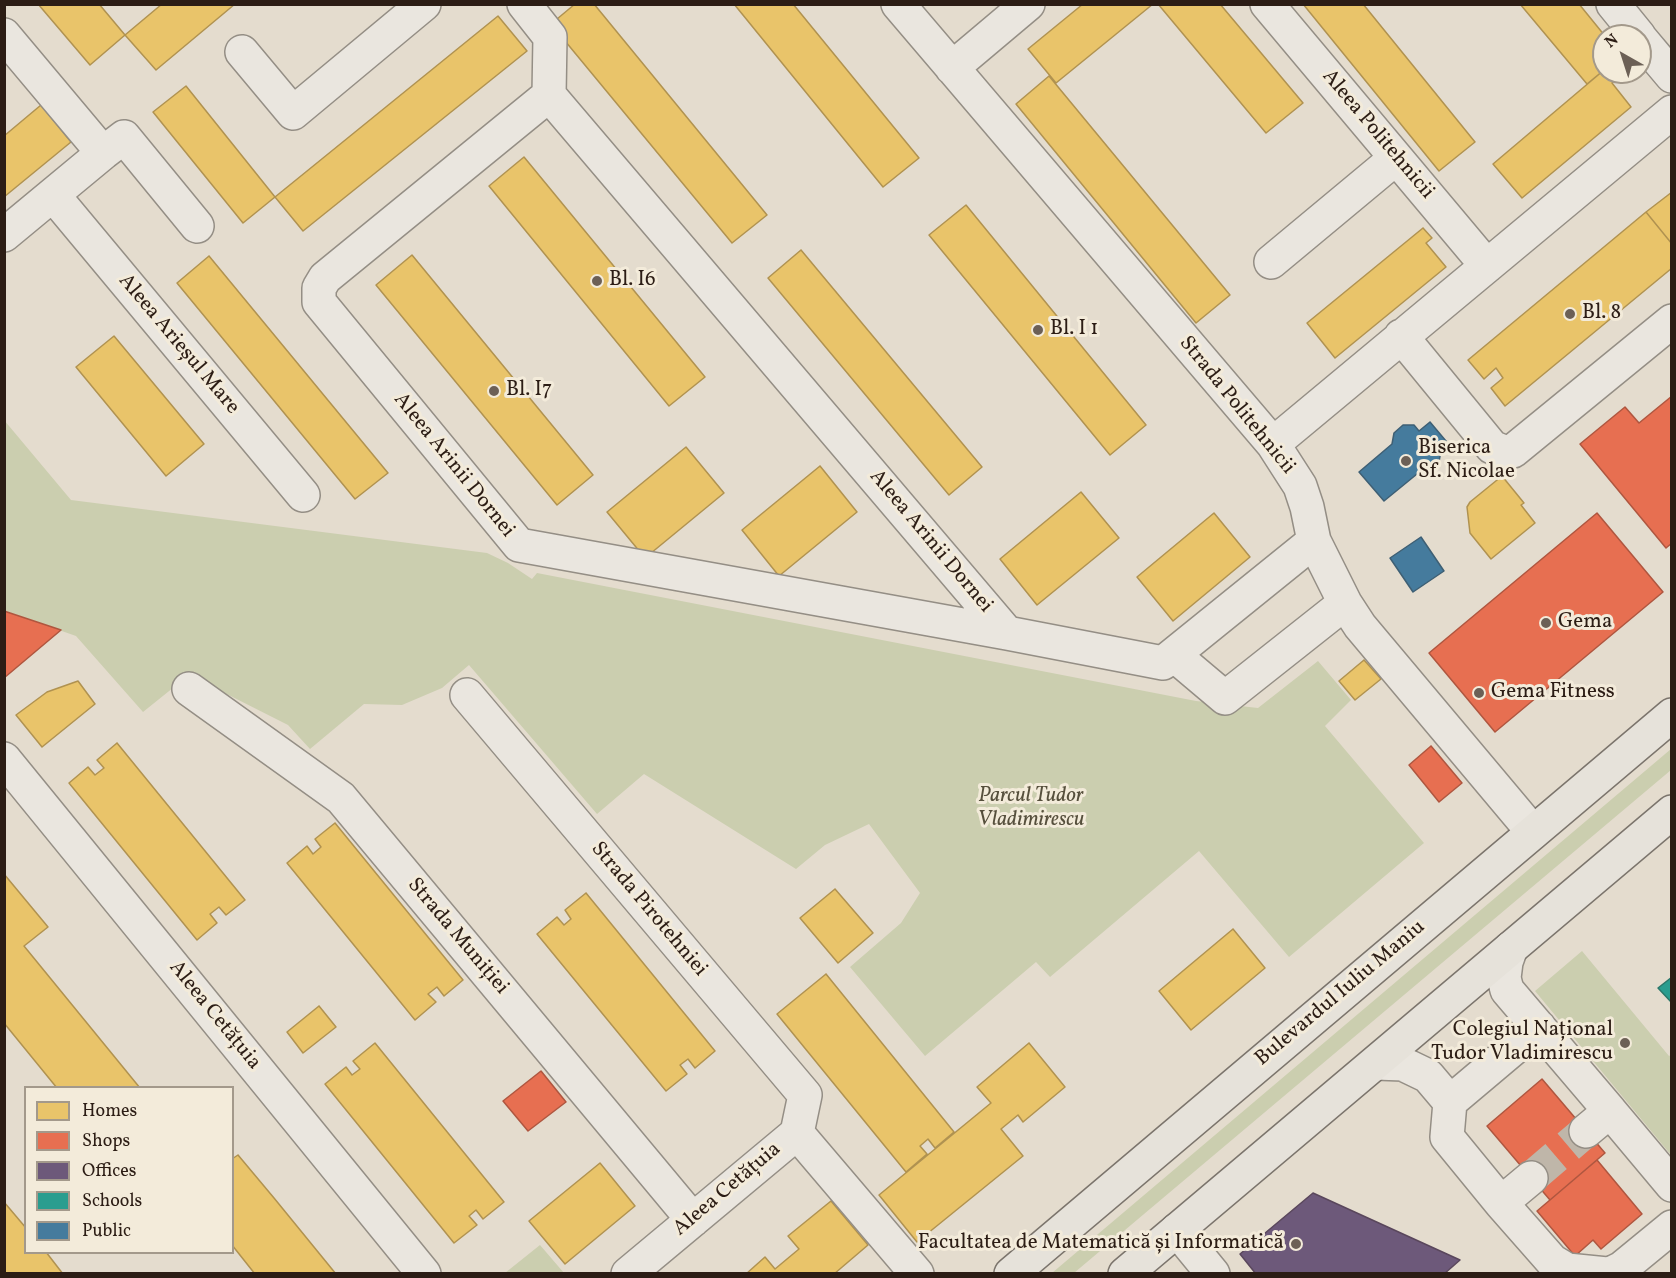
<!DOCTYPE html>
<html>
<head>
<meta charset="utf-8">
<style>
	body { margin:0 }
	#map { position:relative; width:1676px; height:1278px; overflow:hidden; background:#e4dcce; font-family:Vollkorn,serif }
	canvas { display:block }
	.frame { position:absolute; inset:0; border:6px solid #2c1d15; pointer-events:none }
	.legend { position:absolute; left:24px; top:1086px; width:210px; height:168px; box-sizing:border-box; background:#f3ebda; border:2px solid #a3998b; margin:0; padding:8px 10px; list-style:none; font-size:18px; color:#2c1d15 }
	.legend li { display:flex; align-items:center; gap:12px; height:30px }
	.legend b { width:30px; border:2px solid #a3998b }
	.north { position:absolute; left:1592px; top:24px; width:60px; height:60px; box-sizing:border-box; background:#f3ebda; border:2px solid #a3998b; border-radius:50%; rotate:321deg; font-size:16px; font-weight:700; line-height:24px; text-align:center; color:#2c1d15 }
	.north::after { content:''; display:block; margin:auto; width:21px; height:27px; background:#6c6056; clip-path:polygon(50% 0,100% 100%,50% 72%,0 100%) }
</style>
</head>
<body>
<div id="map">
<canvas width="1676" height="1278"></canvas>
<div class="frame"></div>
<ul class="legend">
<li><b style="height:16px;background:#e9c46a"></b>Homes</li>
<li><b style="height:16px;background:#e76f51"></b>Shops</li>
<li><b style="height:16px;background:#6d597a"></b>Offices</li>
<li><b style="height:16px;background:#2a9d8f"></b>Schools</li>
<li><b style="height:16px;background:#457b9d"></b>Public</li>
</ul>
<div class="north">N</div>
</div>
<script>
const ctx = document.querySelector('canvas').getContext('2d');
ctx.lineJoin = 'round';
function paint(path, color) {
  ctx.fillStyle = color;
  ctx.fill(path, 'evenodd');
}
function shape(rows) {
  const path = new Path2D();
  for (const r of rows) {
    path.moveTo(r[0], r[1]);
    for (let i = 2; i < r.length; i += 2) path.lineTo(r[i], r[i + 1]);
  }
  return path;
}
function stroke(path, color, width, dash) {
  ctx.strokeStyle = color;
  ctx.lineWidth = width;
  ctx.lineCap = dash ? 'butt' : 'round';
  ctx.setLineDash(dash || []);
  ctx.stroke(path);
}
function drawText(font, color, halo, rows, align = 'center') {
  ctx.font = font + ' Vollkorn,serif';
  ctx.lineWidth = 6;
  ctx.setLineDash([]);
  ctx.textBaseline = 'middle';
  ctx.strokeStyle = halo;
  ctx.fillStyle = color;
  for (const [text, x, y, turn = 0] of rows) {
    ctx.save();
    ctx.translate(x, y);
    ctx.rotate((+turn || 0) * Math.PI / 180);
    ctx.textAlign = isNaN(turn) ? turn : align;
    if (halo) ctx.strokeText(text, 0, 0);
    ctx.fillText(text, 0, 0);
    ctx.restore();
  }
}
const green = shape([
	[4,420,71,500,487,553,508,563,532,579,537,573,1196,701,1258,708,1318,661,1351,700,1325,726,1424,843,1289,957,1199,851,1050,977,1036,962,925,1056,850,967,901,923,920,893,869,824,825,845,796,869,644,774,597,814,469,665,442,688,402,705,364,704,310,749,288,725,189,675,143,712,76,636,5,611],
	[1671,749,1671,770,1074,1273,1052,1273],
	[1582,951,1669,1056,1671,1055,1671,1155,1535,991],
	[540,1245,564,1273,505,1273]
]);
const homes = shape([
	[38,4,99,4,125,35,90,65,38,4],
	[162,4,235,4,156,70,125,35,162,4],
	[575,4,594,4,767,215,732,243,551,24,575,4],
	[734,4,793,4,919,158,883,187,734,4],
	[1083,4,1153,4,1056,83,1028,49,1083,4],
	[1158,4,1220,4,1303,103,1266,133,1158,4],
	[1303,4,1363,4,1475,142,1439,171,1303,4],
	[1520,4,1579,4,1605,36,1604,70,1587,84,1520,4],
	[498,16,527,51,303,231,275,197,498,16],
	[1604,70,1604,72,1610,72,1616,79,1612,83,1631,107,1522,198,1493,164,1604,70],
	[1049,76,1230,295,1196,323,1016,104,1049,76],
	[186,86,275,197,243,223,153,112,186,86],
	[41,105,71,142,4,197,4,136,41,105],
	[524,157,705,377,669,406,489,186,524,157],
	[1672,192,1672,244,1646,212,1672,192],
	[966,205,1146,425,1110,455,929,235,966,205],
	[1646,212,1672,244,1672,268,1505,406,1491,388,1503,378,1496,368,1484,379,1468,360,1646,212],
	[1423,228,1432,238,1426,243,1446,267,1335,358,1307,323,1423,228],
	[801,250,982,467,949,495,768,278,801,250],
	[412,255,593,475,557,505,376,285,412,255],
	[209,256,388,473,355,499,177,283,209,256],
	[114,336,204,444,166,476,76,367,114,336],
	[686,447,724,493,645,558,607,512,686,447],
	[820,466,857,512,779,576,742,530,820,466],
	[1502,476,1524,503,1521,505,1535,523,1491,559,1470,533,1467,507,1470,502,1502,476],
	[1081,492,1119,538,1037,605,1000,559,1081,492],
	[1214,513,1250,557,1173,621,1137,577,1214,513],
	[1364,660,1381,679,1355,700,1339,681,1364,660],
	[78,681,95,704,42,747,16,715,47,692,78,681],
	[117,743,245,900,226,915,219,907,210,914,217,923,197,940,69,783,88,767,95,775,104,768,97,760,117,743],
	[335,823,463,980,444,996,437,987,428,994,436,1002,415,1020,287,863,307,846,313,854,321,847,315,839,335,823],
	[4,874,48,927,24,946,140,1088,57,1088,4,1023,4,874],
	[835,889,873,933,838,963,800,918,835,889],
	[586,893,715,1051,695,1068,688,1059,680,1065,687,1074,666,1091,537,934,557,917,564,925,571,919,565,910,586,893],
	[1233,929,1265,968,1191,1030,1159,991,1233,929],
	[826,974,954,1132,935,1148,928,1139,920,1146,927,1154,906,1172,777,1014,826,974],
	[319,1006,336,1027,303,1053,287,1032,319,1006],
	[375,1043,504,1202,483,1219,476,1210,469,1216,477,1225,454,1243,325,1084,346,1067,352,1075,360,1069,353,1061,375,1043],
	[1029,1043,1065,1087,1023,1122,1018,1115,1001,1129,1023,1156,917,1242,879,1195,991,1103,977,1087,1029,1043],
	[238,1155,274,1198,336,1274,255,1274,232,1245,232,1159,238,1155],
	[600,1163,635,1206,565,1264,529,1221,600,1163],
	[831,1201,868,1245,834,1274,746,1274,765,1257,775,1269,799,1249,788,1236,831,1201],
	[4,1202,26,1228,26,1252,46,1252,63,1274,4,1274,4,1202]
]);
const shops = shape([
	[1672,396,1672,543,1666,548,1580,444,1625,407,1639,423,1672,396],
	[1597,513,1663,592,1495,732,1429,653,1597,513],
	[4,611,61,630,4,678,4,611],
	[1431,746,1462,783,1439,802,1409,765,1431,746],
	[541,1071,566,1102,528,1131,503,1101,541,1071],
	[1542,1079,1605,1153,1550,1200,1487,1126,1542,1079],
	[1597,1160,1642,1214,1601,1249,1593,1240,1575,1256,1537,1211,1597,1160]
]);
const offices = shape([
	[1313,1193,1460,1260,1444,1274,1256,1274,1240,1254,1313,1193]
]);
const schools = shape([
	[1672,977,1672,1003,1658,988,1672,977]
]);
const public = shape([
	[1430,422,1446,441,1435,450,1440,456,1438,467,1428,474,1417,474,1384,501,1359,472,1392,444,1394,433,1403,425,1414,425,1419,431,1430,422],
	[1421,537,1444,571,1413,592,1390,558,1421,537]
]);
const minorTunnel = shape([
	[1531,1178,1586,1131]
]);
const minor = shape([
	[524,4,550,37,549,95,1007,633],
	[898,4,1273,444,1300,486,1307,507,1314,541,1345,603,1360,626,1533,832],
	[1267,4,1487,266],
	[1613,4,1639,36],
	[4,35,103,153,4,235],
	[1640,38,1672,76],
	[242,52,293,113,424,4],
	[952,68,1028,4],
	[549,95,325,278,319,288,319,302,519,545,1007,633,1163,663,1314,541],
	[103,153,124,137,197,226],
	[53,195,303,495],
	[1271,262,1396,158],
	[1401,336,1492,447,1504,452,1513,451,1672,321],
	[1273,444,1672,112],
	[1174,655,1225,698,1345,603],
	[189,689,341,798,693,1220],
	[467,695,805,1095,797,1133],
	[4,759,424,1274],
	[1511,948,1506,962,1504,978,1507,990,1610,1111,1586,1131],
	[1376,1063,1403,1064,1428,1076,1450,1102,1447,1137,1501,1203,1531,1178],
	[1450,1102,1539,1027],
	[1610,1111,1672,1185],
	[797,1133,917,1274],
	[1501,1203,1552,1261,1567,1270,1607,1274],
	[1177,1230,1213,1274],
	[628,1274,797,1133],
	[1610,1274,1622,1268,1672,1227]
]);
const major = shape([
	[1011,1274,1672,715],
	[1125,1274,1672,812]
]);
const markers = [
	[597,281,6,"#6c6056"],
	[1570,314,6,"#6c6056"],
	[1038,330,6,"#6c6056"],
	[494,391,6,"#6c6056"],
	[1406,461,6,"#6c6056"],
	[1546,623,6,"#6c6056"],
	[1479,693,6,"#6c6056"],
	[1625,1043,6,"#6c6056"],
	[1296,1244,6,"#6c6056"]
];
const streetNames = [
	["Aleea Politehnicii",1377,135,50],
	["Aleea Arieșul Mare",178,345,50],
	["Strada Politehnicii",1236,406,51],
	["Aleea Arinii Dornei",453,466,51],
	["Aleea Arinii Dornei",930,542,50],
	["Strada Pirotehniei",648,910,50],
	["Strada Muniției",457,937,50],
	["Bulevardul Iuliu Maniu",1341,994,-40],
	["Aleea Cetățuia",214,1016,51],
	["Aleea Cetățuia",728,1190,-40]
];
const poiNames = [
	["Bl. I6",609,281],
	["Bl. 8",1582,314],
	["Bl. I 1",1050,330],
	["Bl. I7",506,391],
	["Biserica",1418,449],
	["Sf. Nicolae",1418,473],
	["Gema",1558,623],
	["Gema Fitness",1491,693],
	["Colegiul Național",1613,1031,"right"],
	["Tudor Vladimirescu",1613,1055,"right"],
	["Facultatea de Matematică și Informatică",1284,1244,"right"]
];
const parkNames = [
	["Parcul Tudor",1031,797],
	["Vladimirescu",1031,821]
];
paint(green, '#cbceaf');
paint(homes, '#e9c46a');
stroke(homes, '#b09250', 1.5);
paint(shops, '#e76f51');
stroke(shops, '#af563f', 1.5);
paint(offices, '#6d597a');
stroke(offices, '#5a475c', 1.5);
paint(schools, '#2a9d8f');
stroke(schools, '#2b776a', 1.5);
paint(public, '#457b9d');
stroke(public, '#3e5f74', 1.5);
stroke(minorTunnel, '#bfb6a9', 33, [33, 16]);
stroke(minor, '#948e85', 36);
stroke(major, '#7b746c', 36);
stroke(minor, '#eae6df', 33);
stroke(major, '#e6e2da', 33);
for (const [x, y, r, color] of markers) {
  const dot = new Path2D();
  dot.arc(x, y, r, 0, 2 * Math.PI);
  ctx.fillStyle = color;
  ctx.fill(dot);
  stroke(dot, '#f3ebda', 2);
}
drawText('21px', '#2c1d15', '#f3ebda', streetNames);
drawText('21px', '#2c1d15', '#f3ebda', poiNames, 'left');
drawText('italic 21px', '#564f3c', '#f3ebda', parkNames);
</script>
</body>
</html>
